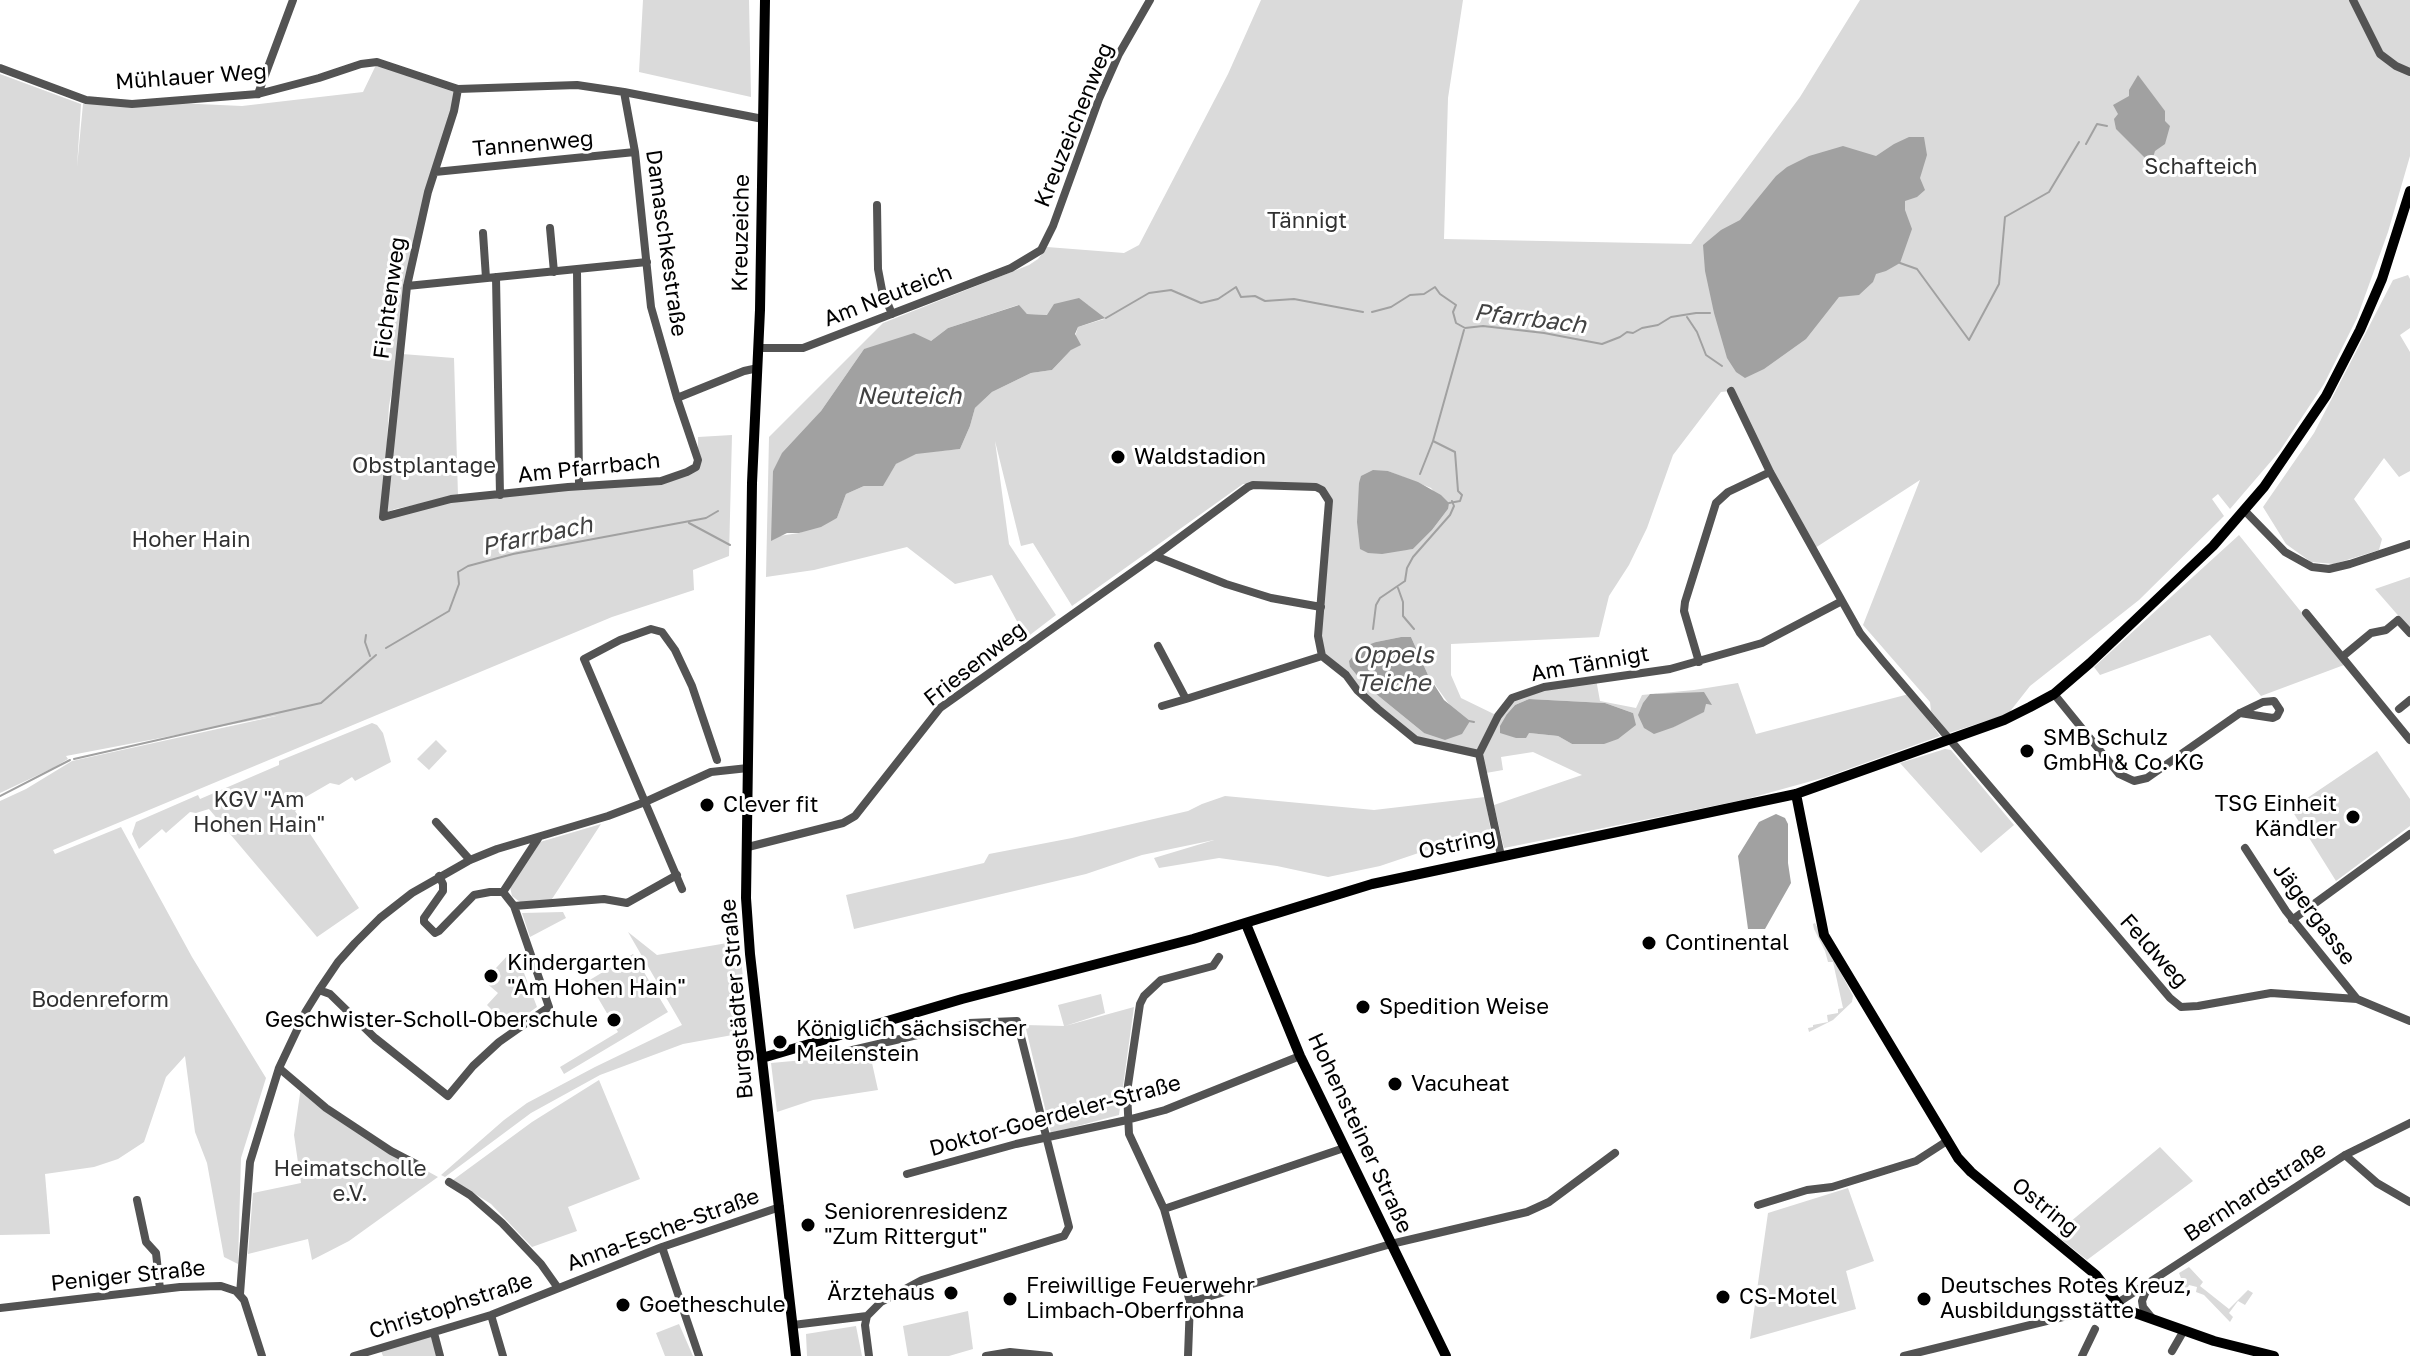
<!DOCTYPE html>
<html>
<head>
<meta charset="utf-8">
<style>
	body { margin:0 }
	canvas { display:block; background:#fff }
</style>
</head>
<body>
<canvas width="2410" height="1356"></canvas>
<script>
const ctx = document.querySelector('canvas').getContext('2d');
ctx.lineJoin = 'round';
function paint(path, color) {
  ctx.fillStyle = color;
  ctx.fill(path, 'evenodd');
}
function shape(rows) {
  const path = new Path2D();
  for (const r of rows) {
    path.moveTo(r[0], r[1]);
    for (let i = 2; i < r.length; i += 2) path.lineTo(r[i], r[i + 1]);
  }
  return path;
}
function stroke(path, color, width, dash) {
  ctx.strokeStyle = color;
  ctx.lineWidth = width;
  ctx.lineCap = dash ? 'butt' : 'round';
  ctx.setLineDash(dash || []);
  ctx.stroke(path);
}
function drawText(font, color, halo, rows, align = 'center') {
  ctx.font = font + ' "Golos Text",sans-serif';
  ctx.lineWidth = 6;
  ctx.setLineDash([]);
  ctx.textBaseline = 'middle';
  ctx.strokeStyle = halo;
  ctx.fillStyle = color;
  for (const [text, x, y, turn = 0] of rows) {
    ctx.save();
    ctx.translate(x, y);
    ctx.rotate((+turn || 0) * Math.PI / 180);
    ctx.textAlign = isNaN(turn) ? turn : align;
    if (halo) ctx.strokeText(text, 0, 0);
    ctx.fillText(text, 0, 0);
    ctx.restore();
  }
}
const green = shape([
	[643,0,749,0,751,97,639,72],
	[1261,0,1463,0,1448,98,1444,239,1691,244,1800,97,1860,0,2410,0,2410,156,2388,232,2357,318,2324,384,2279,452,2230,509,2218,494,2212,499,2224,516,2139,600,2030,686,2008,714,1949,733,1931,711,1930,702,1863,625,1920,480,1812,550,1730,391,1721,392,1673,455,1647,528,1629,565,1609,596,1599,637,1451,644,1451,675,1461,698,1498,716,1512,698,1596,679,1600,701,1636,708,1642,695,1694,690,1738,683,1756,734,1909,694,1940,736,1826,777,1743,800,1504,848,1494,805,1582,775,1533,752,1501,757,1503,770,1486,773,1479,753,1416,740,1322,656,1318,636,1329,501,1316,488,1243,484,1072,606,1033,543,1021,546,995,441,1009,544,1056,615,1026,638,992,575,955,584,907,547,814,570,766,577,769,437,883,323,1029,265,1038,259,1047,247,1124,253,1139,245,1228,74],
	[1018,305,1027,314,1048,315,1088,305,1104,319,1078,327,1071,350,1052,370,1031,373,992,392,975,408,970,426,960,449,916,453,896,464,882,486,864,486,846,494,837,518,799,533,779,536,773,471,821,411,864,349,931,341,948,328],
	[1388,471,1431,488,1448,509,1432,530,1413,549,1404,550,1359,496,1359,483],
	[1401,637,1411,637,1428,675,1451,707,1424,733,1365,685,1350,667,1376,642],
	[1679,693,1711,705,1706,704,1674,727,1650,694],
	[1529,699,1605,703,1633,713,1572,744,1558,736,1529,733,1507,714,1515,705],
	[376,65,458,89,428,192,389,406,383,516,451,499,661,481,687,472,698,460,698,437,732,435,729,556,693,570,694,590,612,617,53,850,55,854,121,827,192,957,266,1078,241,1158,238,1264,224,1257,207,1163,195,1132,185,1056,166,1077,144,1142,118,1159,94,1167,45,1174,50,1234,0,1235,0,801,26,789,72,761,281,715,66,756,68,759,53,768,0,793,0,74,81,104,77,167,83,104,154,102,242,106,363,92],
	[2408,275,2410,279,2410,328,2400,335,2410,352,2410,471,2399,477,2384,458,2354,499,2382,539,2379,550,2334,564,2311,562,2286,544,2263,507,2314,433,2393,280],
	[402,354,454,358,458,496,395,509,385,513],
	[2239,535,2344,665,2261,696,2210,635,2100,675,2094,667],
	[2410,577,2410,629,2375,589],
	[372,723,377,725,383,733,391,762,355,781,352,777,339,785,330,783,297,802,299,808,295,811,359,908,317,937,209,809,196,813,190,812,166,833,162,829,139,849,132,834,136,822,198,795,200,799,279,765,279,761],
	[436,740,447,751,429,770,417,759],
	[1945,749,1951,750,2014,825,1981,853,1900,763],
	[2377,751,2410,799,2410,826,2336,881,2291,809],
	[1225,796,1374,810,1485,797,1491,832,1463,838,1380,866,1328,877,1277,866,1219,858,1159,868,1154,858,1214,840,1142,855,1086,874,854,929,846,895,984,863,989,854,1072,838,1188,811,1202,804],
	[601,824,552,899,547,901,520,902,512,896,510,887,540,842],
	[563,912,566,918,530,937,522,913],
	[1815,923,1853,996,1852,1002,1833,1020,1809,1032,1808,1028,1813,1027,1813,1025,1828,1022,1827,1015,1838,1013,1838,1009,1843,1008,1833,962,1828,962,1825,951,1814,929,1813,924],
	[628,932,657,955,739,941,749,1032,683,1044,600,1075,531,1113,445,1177,441,1175,504,1120,527,1103,595,1067,682,1025],
	[633,954,668,1012,564,1074,560,1067,618,1032,588,981],
	[508,955,521,965,537,1007,509,1027,487,1005,498,993,484,981],
	[1101,994,1105,1013,1065,1026,1134,1007,1119,1115,1051,1133,1025,1025,1064,1026,1058,1005],
	[870,1054,878,1090,813,1100,777,1112,771,1063],
	[599,1080,640,1179,568,1207,577,1231,532,1247,491,1204,453,1180,532,1122],
	[301,1087,391,1151,438,1177,349,1241,312,1260,308,1239,248,1254,253,1193,301,1183,294,1135],
	[2160,1147,2193,1181,2087,1260,2057,1236,2058,1232],
	[1848,1188,1874,1261,1846,1271,1856,1309,1750,1339,1768,1213],
	[2189,1267,2203,1282,2200,1286,2229,1309,2248,1290,2253,1293,2245,1305,2238,1301,2229,1313,2233,1317,2230,1322,2204,1295,2196,1292,2197,1287,2189,1285,2187,1289,2184,1286,2179,1273],
	[968,1311,973,1349,949,1356,908,1356,903,1326],
	[679,1324,693,1356,665,1356,656,1333],
	[856,1326,862,1356,807,1356,806,1334],
	[434,1333,440,1356,383,1356,380,1349]
]);
const water = shape([
	[2138,75,2165,111,2165,121,2170,126,2165,144,2155,151,2151,164,2116,129,2114,119,2118,114,2113,105,2129,96,2129,90],
	[1909,137,1924,137,1927,155,1920,178,1925,190,1917,197,1905,201,1905,210,1912,229,1900,263,1886,271,1876,274,1873,282,1859,295,1839,297,1806,339,1764,369,1745,378,1736,372,1727,358,1714,313,1705,271,1703,245,1721,230,1740,220,1776,176,1787,167,1809,156,1843,146,1876,156,1894,144],
	[1079,298,1105,318,1078,327,1075,334,1081,345,1071,350,1052,370,1031,373,992,392,975,408,970,426,960,449,916,454,896,464,883,486,864,486,846,494,837,518,821,527,799,533,787,533,771,541,773,471,782,453,821,411,864,349,914,333,931,341,948,328,1019,305,1027,314,1047,315,1054,304],
	[1373,470,1388,471,1418,482,1441,495,1449,503,1448,509,1432,530,1413,549,1382,554,1368,553,1360,549,1357,522,1359,483,1361,476],
	[1401,637,1411,637,1428,675,1444,700,1470,721,1462,734,1445,740,1424,733,1365,685,1350,667,1349,661,1360,648,1376,642],
	[1704,692,1712,705,1706,704,1704,712,1674,727,1654,734,1644,728,1638,715,1643,703,1650,694],
	[1529,699,1605,703,1633,713,1636,725,1618,739,1604,744,1572,744,1558,736,1529,733,1526,738,1516,738,1500,733,1500,726,1507,714,1515,705],
	[1776,814,1785,818,1788,824,1788,863,1791,883,1765,929,1748,929,1738,856,1759,822]
]);
const stream = shape([
	[2086,144,2097,124,2107,126],
	[1900,263,1917,269,1969,340,1999,284,2005,217,2049,192,2079,142],
	[1372,312,1391,307,1410,295,1424,294,1435,287,1440,294,1456,305,1453,312,1456,323,1465,328,1483,326,1544,333,1602,344,1620,337,1627,332,1633,333,1642,328,1658,325,1671,317,1696,313,1710,313],
	[1687,317,1697,332,1706,355,1722,366],
	[1106,318,1149,293,1171,290,1201,303,1218,299,1236,287,1241,297,1255,296,1265,301,1294,299,1363,312],
	[1433,441,1455,452,1458,491,1462,495,1460,501,1449,503],
	[1420,474,1433,441,1464,330],
	[689,523,730,545],
	[1398,588,1403,602,1403,616,1414,629],
	[1373,629,1376,605,1380,598,1405,581,1407,568,1413,557,1450,515,1454,506,1452,501],
	[366,635,365,642,370,656],
	[386,648,449,611,459,584,458,572,468,566,513,554,706,518,718,511],
	[1469,721,1474,722],
	[74,759,321,703,376,655],
	[0,796,70,760]
]);
const minor = shape([
	[2353,0,2380,54,2396,66,2410,72],
	[0,68,86,100,132,104,258,94,319,78,361,64,377,62,458,89,577,85,624,92,763,119],
	[458,89,454,111,428,192,407,286,383,517,451,499,568,487,661,481,687,472,696,467,698,460,677,398,651,307,635,152,624,92],
	[258,94,293,0],
	[435,172,635,152],
	[877,205,878,269,882,290,892,314],
	[550,228,554,272],
	[483,233,486,278],
	[577,270,579,486],
	[496,277,500,495],
	[407,286,647,262],
	[758,348,803,348,1011,268,1041,250,1053,226,1099,99,1119,54,1150,0],
	[677,398,744,371,758,368],
	[2245,511,2285,552,2312,567,2329,569,2350,564,2410,544],
	[1155,556,1226,584,1271,598,1321,607],
	[1842,601,1860,633,1882,660,2170,998,2181,1007,2198,1006,2271,993,2357,999,2410,1021],
	[2306,613,2410,740],
	[1158,646,1186,699,1322,656],
	[2342,657,2371,633,2386,630,2398,620,2410,633],
	[1699,662,1684,611,1685,602,1716,503,1728,492,1770,472],
	[2054,694,2119,774,2134,781,2147,778,2240,713,2263,702,2274,701,2280,710,2277,716,2273,718,2240,713],
	[1162,706,1186,699],
	[2399,709,2410,700],
	[436,822,470,860],
	[748,847,843,823,855,816,940,708,1155,556,1248,487,1253,485,1316,487,1322,490,1329,501,1318,636,1322,656,1346,675,1357,690,1378,709,1416,740,1479,754],
	[2245,848,2286,911,2357,999],
	[1501,856,1479,754,1498,716,1512,698,1544,687,1670,669,1762,643,1842,601,1770,472,1731,391],
	[682,889,584,659,620,640,651,629,662,632,675,650,692,686,717,760],
	[503,892,539,837],
	[514,906,604,899,627,903,677,875],
	[2292,920,2410,834],
	[319,990,330,994,375,1038,448,1096,473,1066,499,1042,549,1007,514,906,503,892,490,892,474,895,439,931,435,933,424,922,424,918,443,891,443,884,439,876],
	[844,1052,969,1023,1017,1021,1069,1227,1064,1236,922,1280,881,1302,867,1316,865,1325,869,1356],
	[279,1068,326,1108,391,1151,420,1166],
	[2345,1155,2377,1183,2410,1202],
	[907,1174,1016,1144,1127,1120,1165,1110,1300,1056],
	[449,1182,470,1195,502,1223,541,1264,558,1288],
	[137,1200,146,1242,156,1253,160,1289],
	[1758,1205,1807,1190,1832,1187,1916,1161,1947,1141],
	[1164,1209,1344,1148],
	[662,1247,699,1356],
	[2149,1284,2142,1301,2143,1307,2152,1318],
	[240,1294,250,1162,279,1068,306,1011,319,990,338,962,355,943,380,918,412,893,470,860,497,849,608,816,645,802,711,772,748,768],
	[1190,1302,1391,1244,1527,1212,1549,1202,1615,1153],
	[0,1308,180,1287,221,1286,236,1291,244,1300,262,1356],
	[491,1315,503,1356],
	[793,1325,867,1316],
	[434,1333,440,1356],
	[2172,1351,2183,1332],
	[354,1356,491,1315,662,1247,780,1207],
	[986,1356,1010,1352,1049,1356],
	[1188,1356,1190,1302,1164,1209,1129,1134,1127,1092,1140,1004,1144,996,1161,980,1213,966,1219,957],
	[1904,1356,2116,1304,2345,1155,2410,1123],
	[2082,1356,2095,1329]
]);
const major = shape([
	[765,0,760,310,752,483,746,898,750,954,796,1356],
	[1796,794,1824,935,1958,1158,1971,1172,2096,1275,2121,1308,2214,1341,2274,1356],
	[1246,924,1300,1056,1446,1356],
	[762,1058,962,999,1193,939,1372,884,1796,794,2004,720,2030,707,2054,694,2090,663,2213,546,2264,487,2326,396,2360,330,2382,279,2410,191]
]);
const markers = [
	[1118,457,8,"#000"],
	[2027,751,8,"#000"],
	[707,805,8,"#000"],
	[2353,817,8,"#000"],
	[1649,943,8,"#000"],
	[491,976,8,"#000"],
	[1363,1007,8,"#000"],
	[614,1020,8,"#000"],
	[780,1042,8,"#000"],
	[1395,1084,8,"#000"],
	[808,1225,8,"#000"],
	[951,1293,8,"#000"],
	[1723,1297,8,"#000"],
	[1010,1299,8,"#000"],
	[1924,1299,8,"#000"],
	[623,1305,8,"#000"]
];
const streetNames = [
	["Mühlauer Weg",191,77,-4],
	["Kreuzeichenweg",1074,125,-68],
	["Tannenweg",533,144,-5],
	["Kreuzeiche",741,233,-89],
	["Damaschkestraße",666,243,82],
	["Am Neuteich",888,296,-21],
	["Fichtenweg",390,298,-82],
	["Am Pfarrbach",589,468,-6],
	["Friesenweg",975,664,-38],
	["Am Tännigt",1590,664,-10],
	["Ostring",1457,844,-12],
	["Jägergasse",2314,914,53],
	["Feldweg",2154,951,48],
	["Burgstädter Straße",737,999,-95],
	["Doktor-Goerdeler-Straße",1055,1116,-15],
	["Hohensteiner Straße",1360,1133,65],
	["Bernhardstraße",2255,1192,-33],
	["Ostring",2045,1207,39],
	["Anna-Esche-Straße",663,1230,-20],
	["Peniger Straße",128,1276,-6],
	["Christophstraße",451,1306,-18]
];
const parkNames = [
	["Schafteich",2201,167],
	["Tännigt",1307,221],
	["Obstplantage",424,466],
	["Hoher Hain",191,540],
	["KGV \"Am",259,800],
	["Hohen Hain\"",259,825],
	["Bodenreform",100,1000],
	["Heimatscholle",350,1169],
	["e.V.",350,1194]
];
const poiNames = [
	["Waldstadion",1134,457],
	["SMB Schulz",2043,738],
	["GmbH & Co. KG",2043,763],
	["TSG Einheit",2337,804,"right"],
	["Kändler",2337,829,"right"],
	["Clever fit",723,805],
	["Continental",1665,943],
	["Kindergarten",507,963],
	["\"Am Hohen Hain\"",507,988],
	["Spedition Weise",1379,1007],
	["Geschwister-Scholl-Oberschule",598,1020,"right"],
	["Königlich sächsischer",796,1029],
	["Meilenstein",796,1054],
	["Vacuheat",1411,1084],
	["Seniorenresidenz",824,1212],
	["\"Zum Rittergut\"",824,1237],
	["Freiwillige Feuerwehr",1026,1286],
	["Limbach-Oberfrohna",1026,1311],
	["Deutsches Rotes Kreuz,",1940,1286],
	["Ausbildungsstätte",1940,1311],
	["Ärztehaus",935,1293,"right"],
	["CS-Motel",1739,1297],
	["Goetheschule",639,1305]
];
const waterNames = [
	["Pfarrbach",1530,319,7],
	["Neuteich",909,396],
	["Pfarrbach",537,536,-12],
	["Oppels",1393,655],
	["Teiche",1393,683]
];
paint(green, '#dadada');
paint(water, '#a1a1a1');
stroke(stream, '#a1a1a1', 2);
stroke(minor, '#535353', 8);
stroke(major, '#000', 10);
for (const [x, y, r, color] of markers) {
  const dot = new Path2D();
  dot.arc(x, y, r, 0, 2 * Math.PI);
  ctx.fillStyle = color;
  ctx.fill(dot);
  stroke(dot, '#fff', 3);
}
drawText('22px', '#000', '#fff', streetNames);
drawText('22px', '#313131', '#fff', parkNames);
drawText('22px', '#000', '#fff', poiNames, 'left');
drawText('italic 24px', '#424242', '#fff', waterNames);
</script>
</body>
</html>
